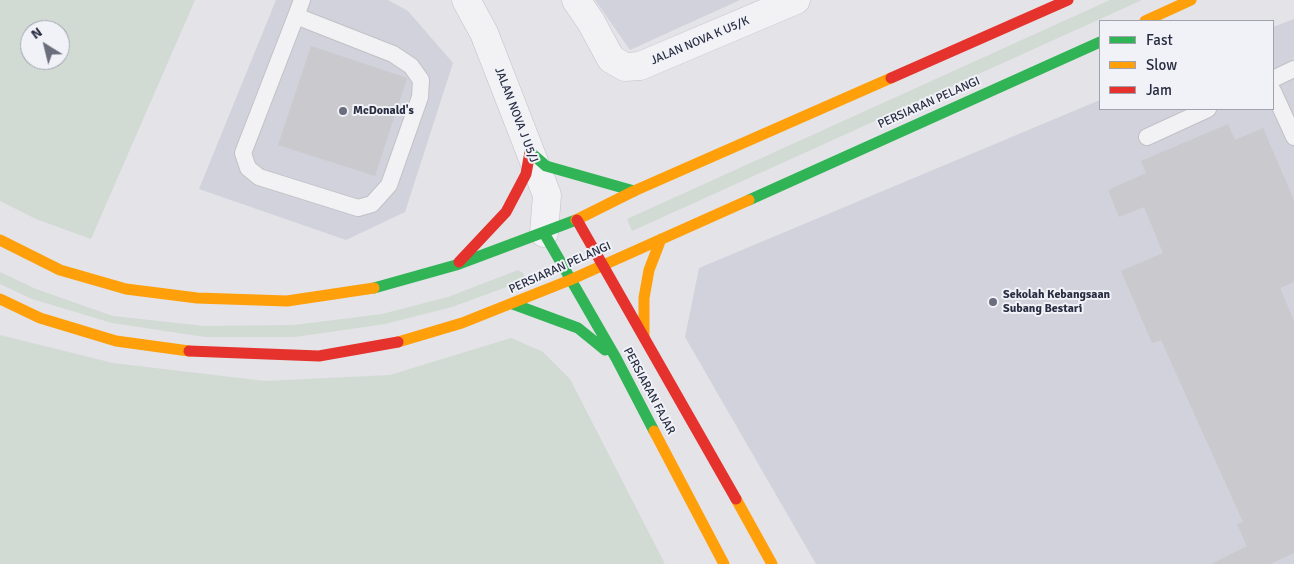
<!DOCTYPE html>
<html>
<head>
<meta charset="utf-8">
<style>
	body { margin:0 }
	#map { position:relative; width:1294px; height:564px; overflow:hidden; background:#e3e3e8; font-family:Signika,sans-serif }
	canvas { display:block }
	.legend { position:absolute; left:1099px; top:20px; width:175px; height:90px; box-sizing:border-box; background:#f0f2f7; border:1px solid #a0a3ae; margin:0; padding:6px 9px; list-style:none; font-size:15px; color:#292d41 }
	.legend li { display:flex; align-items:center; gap:10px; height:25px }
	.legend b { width:25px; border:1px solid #a0a3ae }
	.north { position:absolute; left:20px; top:20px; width:50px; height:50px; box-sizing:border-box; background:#f0f2f7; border:1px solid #a0a3ae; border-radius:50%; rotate:324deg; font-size:14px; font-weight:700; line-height:20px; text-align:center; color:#292d41 }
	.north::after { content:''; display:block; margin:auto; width:18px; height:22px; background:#6a6d7b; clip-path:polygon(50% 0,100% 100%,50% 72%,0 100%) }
</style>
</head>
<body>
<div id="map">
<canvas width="1294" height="564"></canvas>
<ul class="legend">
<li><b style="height:6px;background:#30b455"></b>Fast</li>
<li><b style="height:6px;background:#ff9f0a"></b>Slow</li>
<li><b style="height:6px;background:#e5322d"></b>Jam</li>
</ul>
<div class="north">N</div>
</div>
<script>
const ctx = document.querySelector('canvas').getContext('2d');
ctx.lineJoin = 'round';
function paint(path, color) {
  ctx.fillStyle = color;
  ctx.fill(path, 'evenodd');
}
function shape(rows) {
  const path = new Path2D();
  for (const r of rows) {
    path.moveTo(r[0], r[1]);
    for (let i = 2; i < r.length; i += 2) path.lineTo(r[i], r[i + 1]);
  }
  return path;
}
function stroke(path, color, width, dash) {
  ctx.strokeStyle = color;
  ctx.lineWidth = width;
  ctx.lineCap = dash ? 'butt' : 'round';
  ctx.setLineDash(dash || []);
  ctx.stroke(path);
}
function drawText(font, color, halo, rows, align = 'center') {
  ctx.font = font + ' Signika,sans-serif';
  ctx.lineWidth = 4;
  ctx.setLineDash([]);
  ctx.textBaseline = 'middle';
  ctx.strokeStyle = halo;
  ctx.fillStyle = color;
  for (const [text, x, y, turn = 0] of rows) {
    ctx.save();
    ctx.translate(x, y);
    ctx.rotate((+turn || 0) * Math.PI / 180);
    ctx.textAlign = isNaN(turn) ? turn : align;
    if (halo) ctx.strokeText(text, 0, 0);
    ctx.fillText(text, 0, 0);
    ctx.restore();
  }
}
const built = shape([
	[276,0,388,0,408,11,453,63,405,212,346,240,199,189],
	[595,0,740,0,630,50],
	[1294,19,1294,564,816,564,685,337,699,268,1100,100,1100,109,1273,109,1273,27]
]);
const green = shape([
	[0,0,195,0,91,239,36,219,0,201],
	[30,30,60,30,60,60,30,60],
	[1110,0,1142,0,632,231,627,219],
	[518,270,524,274,523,281,452,307,385,324,295,337,205,337,112,323,32,299,0,284,0,272,36,289,113,316,204,326,294,325,382,314,448,297],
	[0,335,113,363,265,381,390,375,511,338,543,352,570,379,665,564,0,564]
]);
const building = shape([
	[311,46,407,78,375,176,278,145],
	[1228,124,1235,140,1263,128,1294,200,1294,282,1280,288,1294,321,1294,553,1270,564,1211,564,1247,546,1237,524,1243,522,1161,340,1152,343,1121,271,1163,253,1144,207,1119,217,1108,190,1146,173,1141,161]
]);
const lane = shape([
	[296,16,393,54,411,66,421,80,420,97,389,185,372,204,358,208,259,177,248,168,243,153,296,16,302,0],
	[1273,79,1294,69],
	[1273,91,1294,137],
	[1147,137,1208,109]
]);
const street = shape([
	[466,0,484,33,547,195,544,233],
	[576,0,591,22,611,59,625,67,640,66,796,0]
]);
const fast = shape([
	[530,152,546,166,634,191],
	[749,200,1100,42],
	[544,233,616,358,654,431],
	[374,288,456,265,576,220],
	[513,304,578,328,605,350]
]);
const slow = shape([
	[1145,21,1191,0],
	[576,220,634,191,891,78],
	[0,240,60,270,126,289,197,298,287,301,374,288],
	[0,299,40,318,116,341,189,351],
	[644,337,644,298,649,270,661,239],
	[398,342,462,323,570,280,749,200],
	[654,431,724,564],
	[736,499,772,564]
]);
const jam = shape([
	[891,78,1068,0],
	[577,220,736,499],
	[459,262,506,212,526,174,530,152],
	[189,351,319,356,398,342]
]);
const markers = [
	[343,111,5,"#6a6d7b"],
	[993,302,5,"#6a6d7b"]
];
const streetNames = [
	["JALAN NOVA K U5/K",700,41,-23],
	["PERSIARAN PELANGI",929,103,-24],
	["JALAN NOVA J U5/J",516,115,69],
	["PERSIARAN PELANGI",560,268,-24],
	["PERSIARAN FAJAR",649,391,62]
];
const poiNames = [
	["McDonald's",353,111],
	["Sekolah Kebangsaan",1003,295],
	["Subang Bestari",1003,309]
];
paint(built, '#d1d2db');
paint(green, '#d1dbd3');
paint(building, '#c9c9ce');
stroke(lane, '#c1c1c6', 18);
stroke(street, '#c1c1c6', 29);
stroke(lane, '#f2f2f5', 16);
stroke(street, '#f2f2f5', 28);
stroke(fast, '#30b455', 11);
stroke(slow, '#ff9f0a', 11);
stroke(jam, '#e5322d', 11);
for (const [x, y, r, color] of markers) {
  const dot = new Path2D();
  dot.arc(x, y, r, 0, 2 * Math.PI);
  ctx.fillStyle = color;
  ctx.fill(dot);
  stroke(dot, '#f0f2f7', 2);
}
drawText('12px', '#292d41', '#f0f2f7', streetNames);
drawText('bold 12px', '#292d41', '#f0f2f7', poiNames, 'left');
</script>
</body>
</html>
